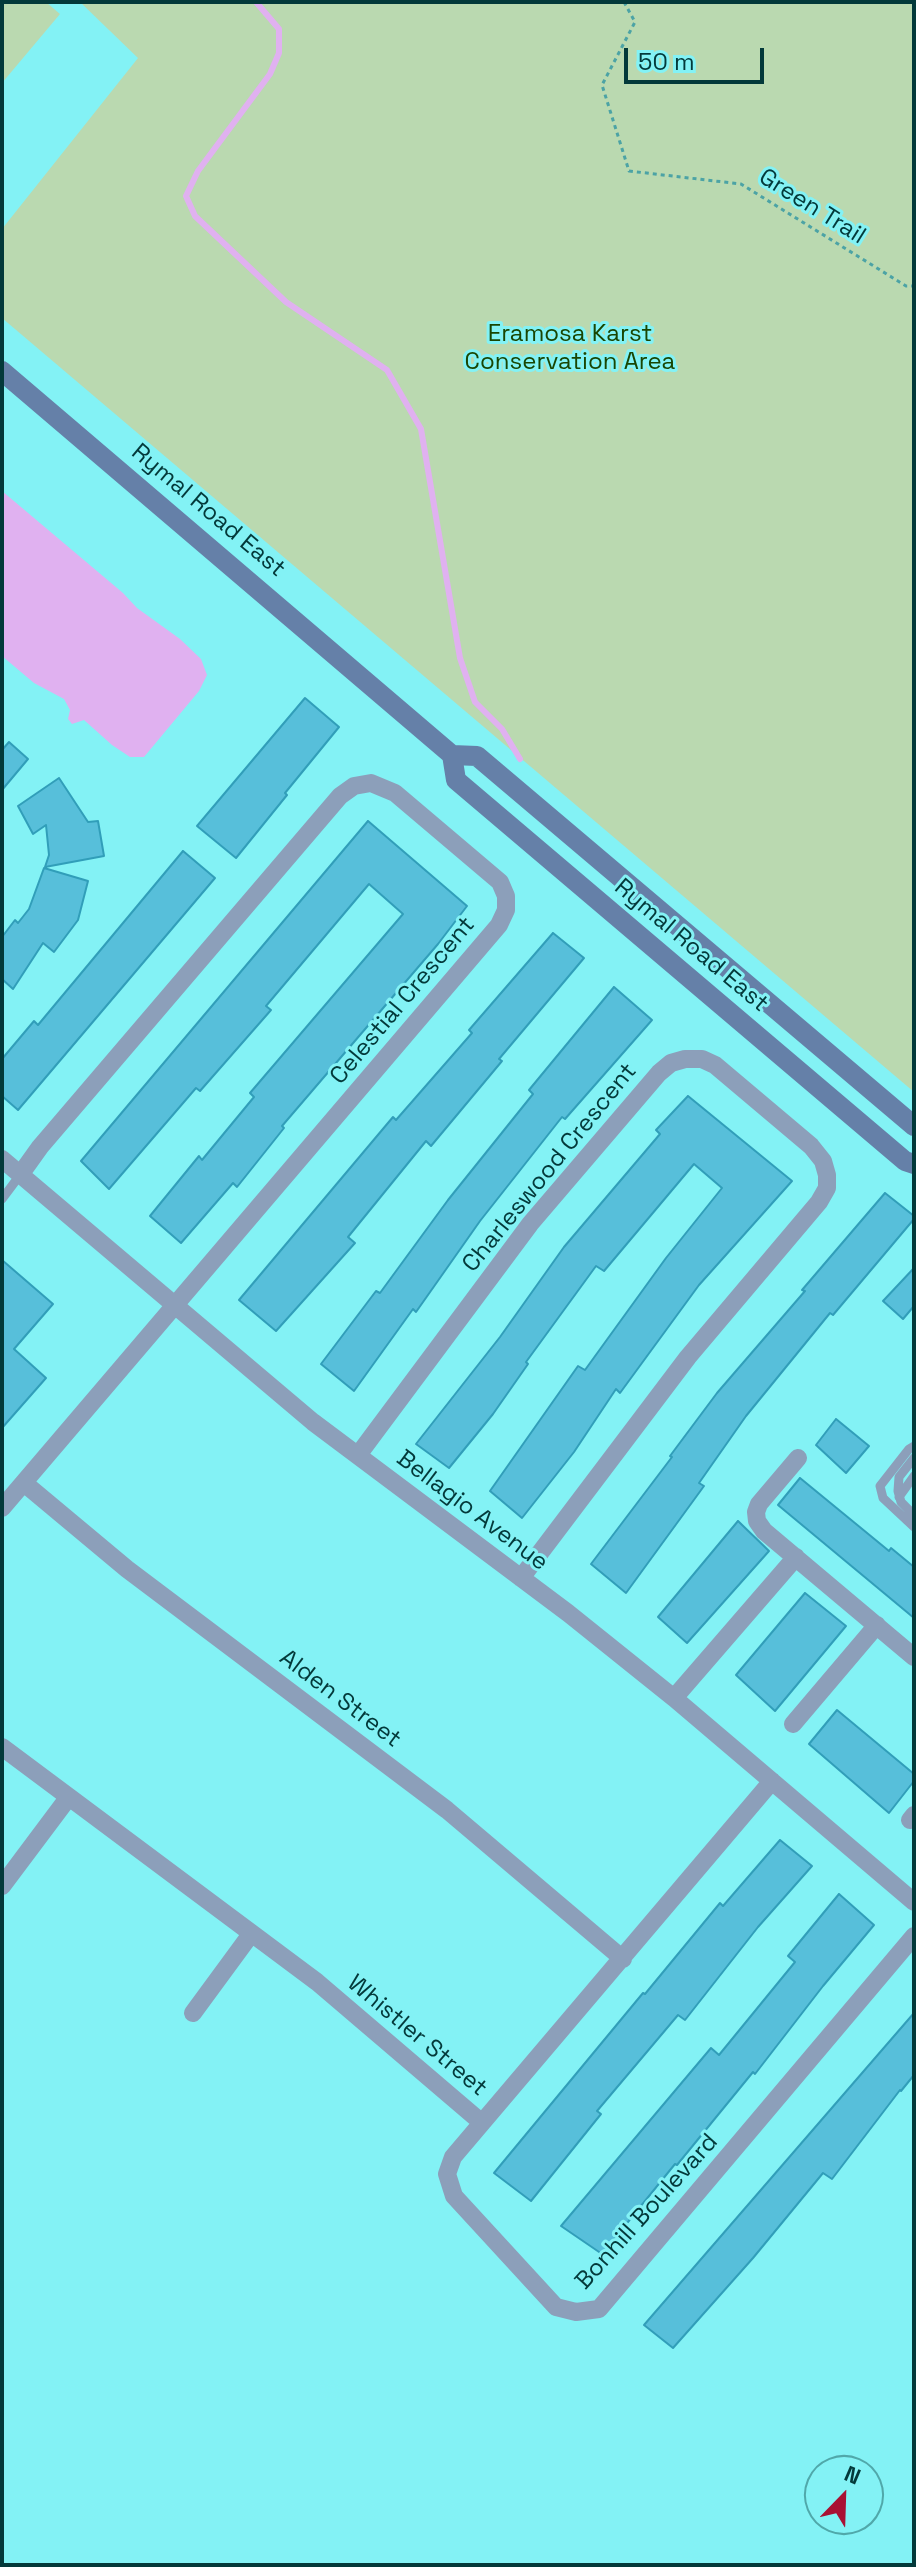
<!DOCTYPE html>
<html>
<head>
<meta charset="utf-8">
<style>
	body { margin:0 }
	#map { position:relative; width:916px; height:2567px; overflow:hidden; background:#83f2f5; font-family:"Space Grotesk",sans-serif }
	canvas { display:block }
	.frame { position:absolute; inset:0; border:4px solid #03393a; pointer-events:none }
	.north { position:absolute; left:804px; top:2455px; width:80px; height:80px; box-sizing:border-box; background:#83f2f5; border:2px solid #50a8aa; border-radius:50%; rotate:23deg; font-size:22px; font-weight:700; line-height:32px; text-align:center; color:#03393a }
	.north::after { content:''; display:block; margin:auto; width:28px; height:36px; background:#a91133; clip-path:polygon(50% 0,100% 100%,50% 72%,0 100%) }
	.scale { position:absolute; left:624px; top:48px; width:140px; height:36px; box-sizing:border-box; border:4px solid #03393a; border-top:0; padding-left:10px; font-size:24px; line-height:28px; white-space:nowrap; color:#03393a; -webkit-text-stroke:6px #83f2f5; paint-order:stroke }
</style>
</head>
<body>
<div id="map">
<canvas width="916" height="2567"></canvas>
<div class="frame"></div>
<div class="north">N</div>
<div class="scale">50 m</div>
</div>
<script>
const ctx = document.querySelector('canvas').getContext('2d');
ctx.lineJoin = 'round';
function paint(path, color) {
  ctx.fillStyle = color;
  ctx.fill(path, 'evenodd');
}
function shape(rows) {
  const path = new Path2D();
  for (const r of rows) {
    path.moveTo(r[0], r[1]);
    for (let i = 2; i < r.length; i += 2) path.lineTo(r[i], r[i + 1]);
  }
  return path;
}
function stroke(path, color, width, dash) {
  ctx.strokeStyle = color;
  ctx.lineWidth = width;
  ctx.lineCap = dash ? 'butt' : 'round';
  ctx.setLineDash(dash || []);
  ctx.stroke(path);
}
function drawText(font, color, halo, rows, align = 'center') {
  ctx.font = font + ' "Space Grotesk",sans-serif';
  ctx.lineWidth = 6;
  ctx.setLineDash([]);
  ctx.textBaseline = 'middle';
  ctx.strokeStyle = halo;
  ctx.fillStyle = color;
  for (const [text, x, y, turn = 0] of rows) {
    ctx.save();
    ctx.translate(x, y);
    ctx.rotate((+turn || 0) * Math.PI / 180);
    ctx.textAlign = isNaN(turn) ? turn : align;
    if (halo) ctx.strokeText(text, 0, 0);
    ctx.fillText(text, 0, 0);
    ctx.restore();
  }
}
const green = shape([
	[2,2,46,2,60,14,2,83],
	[80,2,914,2,914,1092,2,318,2,229,138,58]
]);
const water = shape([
	[2,491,123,593,137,608,180,639,201,659,207,675,199,691,144,757,130,757,112,745,84,720,72,724,68,719,70,710,64,699,34,683,2,656]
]);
const stream = shape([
	[256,2,279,29,279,53,270,74,198,171,186,196,195,216,286,302,387,370,421,429,460,658,475,702,502,729,520,759]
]);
const building = shape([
	[305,698,339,727,285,793,287,795,236,858,197,826,305,698],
	[9,742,28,759,2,790,2,750,9,742],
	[59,778,88,822,98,821,104,856,45,867,49,855,46,825,33,834,18,806,59,778],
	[368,821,467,906,438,944,282,1126,284,1128,237,1187,233,1183,181,1243,150,1216,199,1156,202,1160,254,1097,250,1093,403,914,369,884,266,1006,271,1010,200,1091,196,1088,109,1189,81,1161,368,821],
	[183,851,215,878,18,1110,2,1096,2,1059,34,1021,38,1025,183,851],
	[44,868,88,881,78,920,54,952,43,943,13,989,2,979,2,937,15,920,18,923,29,909,44,868],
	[553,933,584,958,499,1059,502,1061,431,1146,426,1141,348,1237,355,1243,276,1331,239,1300,393,1117,396,1120,472,1033,469,1030,553,933],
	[614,987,652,1020,565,1119,562,1117,480,1221,416,1312,413,1309,354,1391,321,1364,376,1291,380,1293,448,1200,533,1094,529,1090,614,987],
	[688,1096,792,1181,699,1285,620,1393,616,1389,574,1452,522,1518,490,1491,578,1366,585,1370,666,1258,722,1188,694,1164,604,1271,596,1266,526,1362,528,1364,493,1414,449,1468,416,1444,500,1337,564,1247,660,1134,656,1130,688,1096],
	[885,1193,914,1216,914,1219,833,1315,830,1313,746,1416,699,1483,704,1486,626,1593,591,1564,672,1457,670,1456,717,1393,805,1291,802,1290,885,1193],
	[2,1260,53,1304,14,1349,46,1378,2,1428,2,1260],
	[914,1268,914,1306,903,1319,883,1301,914,1268],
	[836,1419,869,1446,846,1473,816,1445,836,1419],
	[800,1478,889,1551,891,1548,914,1567,914,1618,778,1505,800,1478],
	[738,1521,769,1551,687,1643,658,1617,738,1521],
	[805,1593,846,1626,775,1711,736,1675,805,1593],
	[837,1710,914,1774,914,1781,889,1813,809,1744,837,1710],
	[780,1840,812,1866,758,1927,685,2020,678,2015,597,2111,601,2114,531,2201,494,2173,643,1993,645,1994,720,1903,723,1906,780,1840],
	[839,1894,874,1925,823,1986,755,2074,753,2072,677,2165,675,2164,602,2254,561,2226,711,2048,719,2055,795,1962,788,1956,839,1894],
	[914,2013,914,2075,901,2091,900,2090,832,2179,823,2173,753,2258,673,2348,644,2325,914,2013]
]);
const path = shape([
	[624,2,635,22,602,85,629,171,741,184,906,286,914,286]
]);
const lane = shape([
	[2,1199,20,1175],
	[914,1446,909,1449,880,1486,883,1498,914,1527],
	[914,1458,899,1477,898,1491,901,1502,914,1515],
	[899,1497,914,1476]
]);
const street = shape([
	[2,1159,313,1422,568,1613,674,1698,914,1902],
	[358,1455,530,1224,659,1073,671,1063,685,1059,702,1059,715,1065,811,1146,823,1161,827,1175,827,1188,819,1202,688,1357,521,1578],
	[798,1458,759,1504,756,1512,757,1521,764,1531,914,1657],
	[24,1483,127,1569,447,1810,623,1959],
	[2,1508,499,925,506,910,506,896,500,882,395,793,371,783,354,786,340,796,40,1147,20,1175],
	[674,1698,796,1557],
	[793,1724,877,1625],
	[2,1747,317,1982,481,2122],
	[772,1781,453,2157,447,2174,454,2196,556,2307,576,2312,599,2309,914,1936],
	[910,1820,914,1815],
	[2,1886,68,1798],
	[193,2013,251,1934]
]);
const secondary = shape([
	[2,371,452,755,477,756,914,1126],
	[452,755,456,780,905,1161,914,1164]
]);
const streetNames = [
	["Green Trail",812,207,32],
	["Rymal Road East",208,511,40],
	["Rymal Road East",691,946,40],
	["Celestial Crescent",403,1001,-50],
	["Charleswood Crescent",550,1168,-51],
	["Bellagio Avenue",472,1511,37],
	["Alden Street",340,1699,37],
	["Whistler Street",417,2036,40],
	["Bonhill Boulevard",647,2212,-48]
];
const parkNames = [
	["Eramosa Karst",570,334],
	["Conservation Area",570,362]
];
paint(green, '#bad9b0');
paint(water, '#e0b1f0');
stroke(stream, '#e0b1f0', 6);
paint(building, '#57bfda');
stroke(building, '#319eb9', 2);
stroke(path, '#4ca3a5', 3, [4, 4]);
stroke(lane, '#8c9fba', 9);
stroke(street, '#8c9fba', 18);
stroke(secondary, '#6580a8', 20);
drawText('24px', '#03393a', '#83f2f5', streetNames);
drawText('24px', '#194502', '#83f2f5', parkNames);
</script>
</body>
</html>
